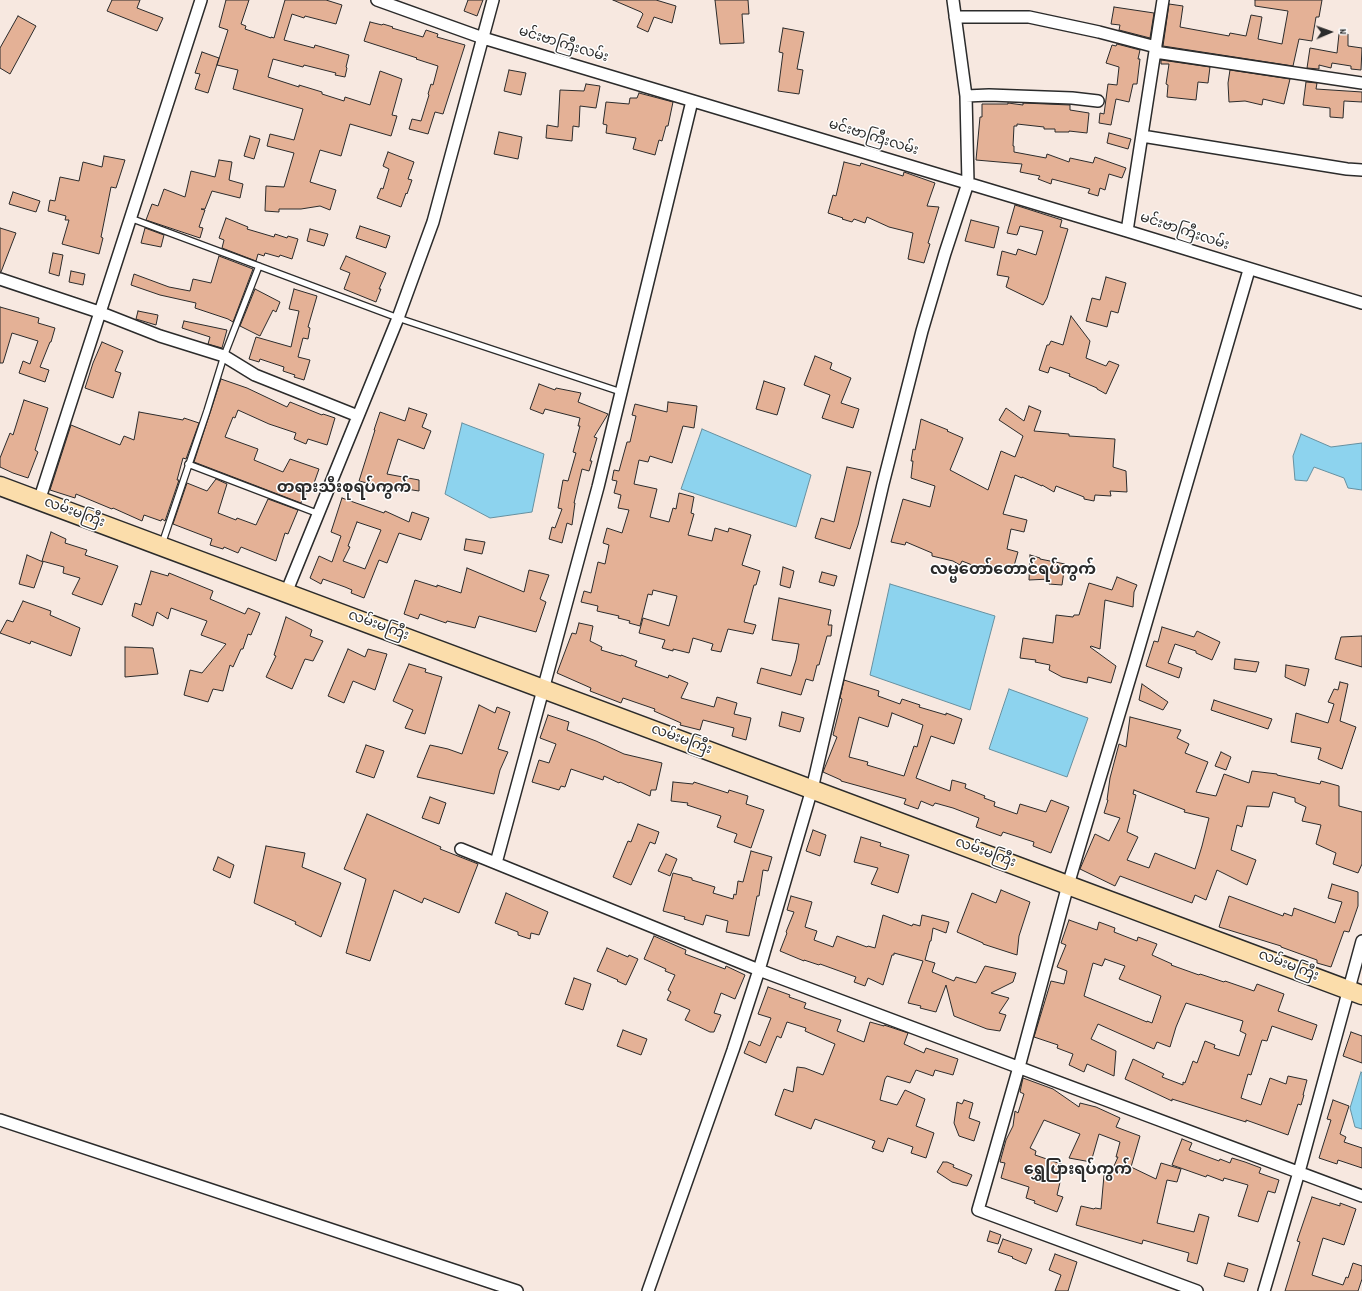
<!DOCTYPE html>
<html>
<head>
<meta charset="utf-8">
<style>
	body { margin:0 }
	#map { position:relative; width:1362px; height:1291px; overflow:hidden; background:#f7e8e0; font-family:Dekko,sans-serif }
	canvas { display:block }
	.north { position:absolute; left:1310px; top:12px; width:40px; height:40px; -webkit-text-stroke:3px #fff; paint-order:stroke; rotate:88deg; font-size:11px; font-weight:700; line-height:16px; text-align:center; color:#2b2b2b }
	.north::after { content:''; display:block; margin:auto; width:14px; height:18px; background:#2b2b2b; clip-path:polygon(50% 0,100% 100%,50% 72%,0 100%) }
</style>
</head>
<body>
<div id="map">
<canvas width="1362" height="1291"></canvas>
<div class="north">N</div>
</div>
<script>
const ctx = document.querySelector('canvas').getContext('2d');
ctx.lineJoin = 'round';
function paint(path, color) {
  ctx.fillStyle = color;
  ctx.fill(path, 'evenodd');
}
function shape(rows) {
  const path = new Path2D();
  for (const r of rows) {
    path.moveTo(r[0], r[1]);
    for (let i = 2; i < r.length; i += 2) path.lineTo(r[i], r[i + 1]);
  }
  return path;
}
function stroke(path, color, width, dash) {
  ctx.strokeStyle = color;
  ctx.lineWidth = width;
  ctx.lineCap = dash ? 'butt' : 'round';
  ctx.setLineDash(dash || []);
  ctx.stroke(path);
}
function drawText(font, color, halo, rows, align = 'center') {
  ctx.font = font + ' Dekko,"Noto Sans Myanmar",sans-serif';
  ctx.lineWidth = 3;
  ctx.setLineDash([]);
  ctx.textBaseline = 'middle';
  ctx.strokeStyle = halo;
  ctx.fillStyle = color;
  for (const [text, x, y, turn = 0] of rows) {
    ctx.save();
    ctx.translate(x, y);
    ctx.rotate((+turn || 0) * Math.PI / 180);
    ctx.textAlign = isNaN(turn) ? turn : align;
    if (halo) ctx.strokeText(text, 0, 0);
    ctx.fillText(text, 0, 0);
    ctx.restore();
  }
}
const water = shape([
	[462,423,544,454,532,512,490,518,445,494,462,423],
	[702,429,811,475,796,527,681,489,702,429],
	[1301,434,1331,447,1362,443,1362,490,1348,488,1344,478,1314,467,1307,481,1295,480,1293,456,1301,434],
	[890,584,995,616,970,710,870,675,890,584],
	[1009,689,1088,718,1067,777,989,749,1009,689],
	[1361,1072,1362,1073,1362,1129,1355,1127,1350,1108,1361,1072]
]);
const building = shape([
	[112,0,140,0,137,8,163,18,157,31,107,11,112,0],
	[226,0,249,0,241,24,246,26,245,29,271,38,271,37,274,38,285,0,326,0,342,5,336,24,305,16,304,18,292,14,284,40,314,48,315,45,349,55,346,67,347,68,345,77,335,75,336,73,304,65,303,67,273,59,268,77,299,87,299,85,322,92,322,94,344,101,345,97,370,105,380,71,402,79,392,115,397,116,391,136,350,124,341,156,320,150,310,182,336,190,330,210,320,206,301,209,279,209,279,212,265,211,266,186,284,187,294,153,267,146,270,134,294,140,303,109,233,89,238,70,217,65,228,30,219,27,226,0],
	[468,0,483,0,477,16,464,11,468,0],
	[613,0,656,0,676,6,672,23,654,17,648,32,637,27,643,14,641,12,613,0],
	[715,0,748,0,749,14,742,14,744,43,720,44,715,0],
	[1255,0,1322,0,1319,17,1316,17,1312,41,1299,39,1293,66,1163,46,1169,4,1183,6,1180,27,1229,36,1230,33,1246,36,1251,15,1262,17,1258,39,1282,44,1288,11,1255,6,1255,0],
	[1114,7,1154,13,1150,38,1119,30,1120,25,1111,24,1114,7],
	[18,16,36,26,10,74,0,68,0,48,18,16],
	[370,22,382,25,383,24,393,27,392,28,423,37,426,30,438,34,437,37,465,45,443,114,435,112,428,134,409,129,412,119,421,121,429,95,428,94,431,84,433,85,438,66,416,59,417,58,364,41,370,22],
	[783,28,804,32,797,69,803,70,799,94,778,91,783,53,779,52,783,28],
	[1339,34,1348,34,1348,46,1362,48,1361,70,1351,69,1351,66,1332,63,1331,68,1319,65,1319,69,1307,68,1310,48,1337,53,1339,34],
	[1117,44,1140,50,1138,59,1140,59,1137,84,1133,84,1129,102,1116,99,1111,125,1099,123,1100,113,1104,114,1108,84,1117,85,1119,67,1106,63,1112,45,1116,46,1117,44],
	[202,52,219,58,208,93,195,89,200,74,195,73,202,52],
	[1161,60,1210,67,1208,83,1198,82,1196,100,1167,97,1168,85,1166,84,1169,64,1161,64,1161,60],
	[509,70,526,73,521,95,504,91,509,70],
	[1230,70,1290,79,1284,104,1263,99,1262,105,1245,101,1229,102,1228,83,1230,70],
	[1306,82,1317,83,1316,89,1362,92,1362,102,1344,101,1343,118,1330,117,1330,108,1303,105,1306,82],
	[586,84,600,86,596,108,580,106,579,127,573,126,572,141,546,138,547,125,558,127,560,90,584,91,586,84],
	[639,93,673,102,668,126,666,126,662,141,659,140,655,155,633,149,636,138,606,133,607,125,603,124,606,102,629,104,630,98,637,98,639,93],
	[1008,103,1023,105,1023,103,1070,105,1070,110,1089,113,1087,133,1069,131,1069,132,1055,132,1055,129,1044,129,1044,127,1017,124,1017,126,1014,126,1013,146,1014,146,1014,152,1046,158,1047,154,1069,162,1070,158,1093,163,1095,157,1126,168,1122,178,1109,174,1105,190,1100,188,1098,196,1088,193,1090,189,1052,179,1051,184,1038,179,1040,176,1020,172,1022,164,976,160,980,117,982,117,982,104,1008,104,1008,103],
	[499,132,522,137,518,159,494,154,499,132],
	[1109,133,1131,139,1128,149,1107,143,1109,133],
	[250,136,260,139,254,159,244,156,250,136],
	[388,152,414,162,408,179,412,180,407,194,406,193,401,207,377,198,381,188,383,189,389,169,383,166,388,152],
	[104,156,125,160,116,188,111,187,101,237,103,238,99,254,62,244,69,220,65,220,66,216,48,211,50,200,55,201,60,177,79,181,83,162,102,167,104,156],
	[219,160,232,162,229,180,243,184,240,198,212,191,205,209,201,209,205,210,199,227,203,228,200,238,146,220,152,204,158,206,164,189,185,197,191,171,215,177,219,160],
	[844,162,860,166,861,163,903,176,904,172,935,183,927,206,939,207,928,243,930,244,924,263,908,259,913,233,889,227,867,217,865,223,854,219,852,222,842,219,843,218,828,213,833,195,836,196,844,162],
	[13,192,40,201,36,212,9,204,13,192],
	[1015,205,1062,220,1060,227,1068,229,1047,298,1043,305,1006,287,1009,277,997,275,1002,251,1016,255,1018,249,1036,255,1043,231,1020,226,1017,235,1007,233,1015,205],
	[226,218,248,227,247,229,274,237,275,234,287,238,288,236,298,239,292,259,280,255,279,257,265,253,264,256,258,254,256,261,222,248,224,240,219,238,226,218],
	[971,220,999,227,994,248,965,241,971,220],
	[360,226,390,236,386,248,356,238,360,226],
	[0,228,16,233,1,272,0,272,0,228],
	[145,228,164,235,161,247,141,243,145,228],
	[310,229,328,234,324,246,307,241,310,229],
	[53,253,63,255,59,276,49,273,53,253],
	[219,256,253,269,233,322,228,319,195,308,196,303,160,295,131,285,134,274,169,287,190,291,193,279,211,283,219,256],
	[346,256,386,273,379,289,381,289,376,302,344,289,350,273,340,269,346,256],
	[71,271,85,274,83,285,69,282,71,271],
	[1106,277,1126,283,1118,313,1111,311,1107,327,1086,321,1092,298,1100,300,1106,277],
	[255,289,280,302,276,312,273,310,260,336,240,326,255,289],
	[294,289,317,296,308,327,310,328,308,339,303,338,298,357,310,360,304,380,294,377,295,375,283,371,284,367,260,359,259,362,249,359,256,337,291,347,299,311,289,309,294,289],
	[0,307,39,318,38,323,55,328,51,342,50,342,40,367,49,370,45,382,19,373,23,361,30,364,38,341,12,333,3,363,0,363,0,307],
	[138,311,158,315,156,325,136,319,138,311],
	[1071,316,1090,341,1086,358,1106,366,1109,361,1119,365,1106,394,1097,389,1097,388,1069,376,1070,374,1050,367,1048,373,1039,370,1047,345,1049,345,1051,341,1063,345,1071,316],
	[184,321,227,330,222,348,208,344,210,337,182,328,184,321],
	[102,342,123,351,115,371,121,373,113,398,85,388,93,363,102,342],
	[815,356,832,363,830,369,851,378,841,403,859,409,853,428,822,418,830,395,804,385,815,356],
	[221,379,247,388,287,407,290,402,322,415,323,414,335,418,327,445,308,439,306,444,294,439,296,433,269,424,238,410,235,418,233,417,225,437,258,449,254,460,283,472,290,459,319,469,313,486,309,484,304,500,302,500,301,503,194,462,221,379],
	[764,381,785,388,777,415,756,409,764,381],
	[539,384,555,390,556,388,581,393,578,402,608,414,594,437,597,438,590,461,592,461,589,471,582,469,574,503,575,503,572,525,567,523,562,543,549,539,552,527,555,528,562,509,558,508,561,491,563,480,568,481,576,453,573,452,580,426,578,426,580,418,545,409,543,414,530,409,539,384],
	[24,400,48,408,35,450,38,452,28,478,13,473,0,467,0,458,10,433,13,435,24,400],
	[668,402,697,406,694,428,683,426,672,463,650,456,648,462,639,460,634,484,657,489,650,517,669,522,673,508,676,509,679,493,694,497,691,513,694,514,688,535,712,541,715,528,728,532,729,528,751,535,742,565,760,571,756,585,754,585,744,622,756,625,753,634,728,629,721,652,711,650,713,644,693,638,689,653,673,649,673,651,662,648,665,640,639,633,643,618,669,626,677,596,653,590,652,595,648,594,640,626,629,623,630,621,618,618,619,616,597,611,598,606,581,602,584,591,591,593,598,562,605,564,609,545,603,543,607,528,622,533,629,510,618,508,621,495,614,493,617,481,612,480,614,470,619,471,627,442,630,442,636,416,632,415,635,404,667,412,668,402],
	[1029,406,1041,411,1034,431,1069,434,1069,436,1115,439,1113,467,1126,471,1127,492,1110,491,1111,496,1095,495,1094,501,1084,499,1084,497,1056,486,1054,492,1042,485,1042,486,1022,477,1022,478,1015,475,1003,514,1027,520,1024,532,1011,529,1007,549,1018,552,1012,573,987,565,985,570,962,561,960,565,953,561,932,556,932,553,906,542,905,545,891,542,903,499,930,507,935,486,911,478,913,461,911,461,913,449,915,450,921,419,948,430,947,431,963,438,950,470,988,490,1001,451,1015,457,1023,436,999,420,1006,408,1024,421,1029,406],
	[409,408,427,414,422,427,431,431,424,449,398,439,387,474,419,480,419,491,387,486,387,488,359,481,375,430,374,430,380,412,405,421,409,408],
	[139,412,183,420,184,418,199,423,186,459,183,458,177,480,179,480,165,521,162,519,161,521,144,515,142,521,113,508,112,509,76,494,75,498,50,490,71,425,120,445,124,436,134,440,139,412],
	[847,467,871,472,858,525,850,549,815,538,821,518,834,522,847,467],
	[216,479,227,484,218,513,236,520,237,518,256,525,268,499,298,510,288,534,285,533,276,561,241,547,238,553,224,547,223,549,210,545,212,539,173,524,187,483,207,491,216,479],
	[342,498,384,513,385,511,409,522,412,512,429,518,421,540,399,533,387,563,379,560,364,598,351,593,352,590,345,587,323,579,321,584,310,578,319,556,332,562,341,536,331,532,342,498],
	[357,522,381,530,365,569,343,561,350,547,348,546,357,522],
	[51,532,66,539,65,543,87,550,85,555,118,566,102,605,72,594,80,578,63,573,64,567,42,561,51,532],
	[466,539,485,542,482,554,464,550,466,539],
	[27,555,43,562,34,588,19,584,27,555],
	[1030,555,1040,558,1040,559,1065,564,1062,585,1049,584,1050,579,1029,580,1030,555],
	[783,567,794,571,790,588,780,585,783,567],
	[467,568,524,592,529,570,549,575,540,599,546,602,536,632,479,616,475,628,447,621,446,623,420,614,418,619,404,614,415,580,437,587,437,585,461,593,467,568],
	[151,571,168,576,169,573,213,591,210,599,245,614,248,608,260,613,251,635,248,634,243,649,241,649,233,667,230,665,223,691,213,689,208,702,184,695,190,670,202,673,226,644,201,635,207,621,171,608,168,619,157,612,153,626,132,616,135,603,141,605,151,571],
	[822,572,837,576,834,586,819,582,822,572],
	[1117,577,1137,585,1134,592,1133,607,1105,600,1100,649,1091,646,1090,647,1116,666,1111,683,1088,677,1087,683,1062,677,1049,670,1050,665,1035,662,1036,660,1020,658,1023,638,1053,643,1056,615,1073,617,1074,615,1079,615,1089,583,1112,590,1117,577],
	[779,598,831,610,828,625,832,625,831,636,827,636,819,665,817,665,813,681,806,679,801,695,757,683,761,668,791,676,796,660,799,644,772,640,779,598],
	[23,601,51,611,50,615,80,628,71,656,31,641,30,644,0,633,7,620,13,622,23,601],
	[286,617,312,630,310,636,323,641,313,661,305,659,292,689,266,677,276,656,274,655,286,617],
	[579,623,593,626,590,641,602,647,601,650,621,656,621,655,637,661,635,666,668,678,669,675,688,683,681,698,714,707,717,697,737,703,734,714,751,718,746,740,732,736,734,728,703,720,700,730,680,725,681,723,654,711,655,709,623,698,621,703,590,691,591,688,557,673,572,633,576,634,579,623],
	[1162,627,1194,637,1197,631,1220,642,1212,660,1196,653,1196,651,1175,644,1168,663,1182,668,1179,678,1146,666,1154,641,1158,642,1162,627],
	[1362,636,1362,667,1335,659,1341,637,1362,636],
	[125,647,153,648,158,674,125,677,125,647],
	[348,649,365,657,368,649,387,654,375,690,353,681,344,703,328,696,348,649],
	[1235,659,1259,662,1256,672,1234,669,1235,659],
	[409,664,426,669,425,672,442,677,425,734,405,728,413,710,393,701,409,664],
	[1286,665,1309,669,1305,686,1285,677,1286,665],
	[844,680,879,691,878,696,900,704,902,699,920,705,919,707,946,715,946,713,962,719,954,744,931,736,916,778,950,791,952,780,966,784,965,788,985,796,984,798,995,802,994,806,1017,814,1020,804,1046,812,1051,800,1069,807,1051,853,1033,846,1034,842,1003,832,1001,836,976,827,979,818,953,808,935,803,933,806,921,801,918,809,904,804,906,799,841,781,841,780,823,772,837,737,833,735,842,699,840,698,844,680],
	[892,713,923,725,917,747,914,746,904,776,867,765,868,762,849,757,859,717,888,727,892,713],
	[1340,682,1348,684,1340,721,1356,727,1342,769,1318,759,1321,748,1291,742,1296,713,1328,723,1334,704,1328,702,1334,689,1338,690,1340,682],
	[1142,684,1168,702,1163,710,1139,700,1142,684],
	[1214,700,1272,719,1268,729,1211,710,1214,700],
	[479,705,495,713,497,707,510,712,498,749,508,752,500,770,494,794,417,777,430,745,448,749,462,754,479,705],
	[782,712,804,718,800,732,779,726,782,712],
	[548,715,569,722,567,730,596,741,624,754,662,763,656,790,651,790,650,796,620,782,619,783,604,776,603,780,571,769,565,787,561,786,559,790,532,782,539,760,549,763,556,744,540,738,548,715],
	[1130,717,1181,730,1177,738,1189,744,1185,753,1208,762,1196,792,1216,796,1224,774,1249,783,1252,771,1277,774,1277,775,1320,784,1321,781,1339,786,1339,806,1362,812,1362,864,1358,873,1333,864,1336,853,1316,844,1321,825,1302,821,1306,807,1295,802,1295,798,1273,792,1269,807,1247,806,1242,827,1237,825,1231,850,1256,860,1247,885,1217,870,1206,900,1195,895,1192,903,1120,876,1115,886,1080,869,1095,834,1109,841,1120,818,1104,813,1108,800,1107,800,1110,778,1119,744,1126,747,1130,717],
	[1134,790,1185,810,1184,812,1209,818,1202,846,1195,869,1155,853,1149,868,1127,860,1138,837,1127,832,1136,795,1133,794,1134,790],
	[366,745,384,751,374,778,356,772,366,745],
	[1221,752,1231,757,1226,770,1215,766,1221,752],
	[673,782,693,784,694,782,728,793,729,790,748,796,746,804,764,810,751,848,734,842,737,834,717,827,721,816,687,805,688,803,671,801,673,782],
	[430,797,446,803,439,824,422,818,430,797],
	[367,814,441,847,440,849,478,864,459,913,424,898,422,903,394,890,370,961,346,953,366,879,344,869,367,814],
	[638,824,659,832,655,844,650,842,631,885,613,877,628,841,631,842,638,824],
	[813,830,826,835,820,856,806,851,813,830],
	[861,837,881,843,880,846,909,855,898,893,871,884,878,868,854,862,861,837],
	[266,846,305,853,302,867,341,883,321,937,295,924,296,922,254,903,266,846],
	[751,851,772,857,768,871,763,870,759,896,757,896,749,936,726,932,728,921,706,915,703,925,684,919,685,917,663,911,673,873,692,878,692,880,715,887,713,893,733,899,734,894,736,895,738,881,743,882,751,851],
	[666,854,677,859,670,876,658,871,666,854],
	[218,857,234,865,230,878,213,870,218,857],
	[1332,884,1358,892,1358,906,1349,932,1344,931,1331,967,1317,963,1317,960,1281,947,1281,946,1219,927,1229,896,1283,916,1284,913,1292,916,1294,908,1335,923,1342,902,1328,898,1332,884],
	[1001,890,1030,902,1019,936,1017,955,983,944,983,943,957,932,972,893,996,903,1001,890],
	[506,893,548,912,539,935,531,933,530,939,518,935,518,932,495,923,506,893],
	[791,896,812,902,805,927,817,931,814,940,833,947,837,936,867,947,868,946,875,948,883,915,912,926,913,924,920,926,922,915,949,922,946,933,933,928,931,941,930,941,925,960,935,963,932,972,954,981,956,977,976,983,985,966,1016,973,1013,982,991,993,1009,998,999,1013,1006,1015,1000,1031,987,1029,954,1016,946,985,936,1012,920,1008,921,1006,908,1003,923,961,894,953,894,955,892,955,883,985,868,978,865,986,854,982,856,977,820,964,819,965,804,960,804,961,780,951,787,933,786,932,794,912,787,910,791,896],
	[1069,920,1097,930,1099,922,1115,928,1114,932,1137,941,1138,937,1157,944,1152,955,1172,964,1171,965,1199,975,1200,974,1224,982,1225,981,1254,991,1257,984,1284,994,1278,1011,1317,1025,1312,1040,1272,1026,1267,1041,1262,1040,1251,1075,1248,1074,1241,1098,1261,1105,1270,1078,1286,1084,1288,1076,1307,1080,1303,1095,1304,1095,1301,1105,1298,1104,1288,1135,1246,1120,1246,1122,1172,1099,1172,1101,1125,1079,1133,1059,1164,1074,1162,1077,1183,1085,1183,1082,1185,1083,1193,1061,1197,1063,1205,1041,1215,1045,1214,1048,1239,1056,1246,1034,1240,1031,1243,1021,1186,1003,1176,1027,1170,1047,1157,1042,1154,1049,1098,1024,1091,1039,1116,1051,1114,1076,1087,1064,1084,1072,1069,1065,1073,1054,1057,1048,1058,1045,1034,1037,1051,981,1064,984,1067,971,1057,967,1066,945,1061,943,1069,920],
	[1105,959,1125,966,1119,979,1161,996,1152,1023,1147,1021,1147,1022,1084,996,1093,963,1102,966,1105,959],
	[654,936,686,950,685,954,725,969,726,966,745,975,735,999,721,993,714,1013,721,1015,714,1032,710,1032,685,1020,690,1010,667,1000,671,992,668,990,675,975,665,971,666,969,644,959,654,936],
	[607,948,628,957,629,955,638,959,626,985,617,981,618,980,597,971,607,948],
	[574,978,591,984,583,1010,565,1004,574,978],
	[768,987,790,995,789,997,806,1003,804,1008,841,1020,837,1031,864,1042,870,1022,884,1026,884,1025,908,1033,904,1044,924,1053,926,1048,958,1059,953,1075,935,1070,933,1076,916,1070,910,1083,887,1076,885,1079,880,1100,897,1105,905,1090,925,1099,916,1126,934,1133,926,1158,911,1153,913,1147,888,1138,883,1152,872,1148,875,1141,815,1119,811,1129,775,1115,784,1089,793,1092,797,1067,805,1068,823,1075,835,1044,805,1031,806,1028,787,1022,781,1038,777,1036,766,1063,744,1053,749,1041,760,1046,771,1018,758,1014,768,987],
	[623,1030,647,1039,641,1055,617,1046,623,1030],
	[1351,1032,1362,1036,1362,1063,1343,1056,1351,1032],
	[1023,1078,1053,1089,1079,1107,1080,1103,1096,1107,1120,1118,1116,1127,1140,1136,1131,1167,1156,1179,1161,1163,1181,1169,1177,1182,1167,1180,1157,1223,1194,1232,1199,1214,1209,1217,1197,1264,1187,1261,1189,1253,1143,1240,1142,1244,1076,1225,1081,1206,1094,1209,1095,1208,1101,1209,1104,1175,1109,1177,1118,1157,1116,1157,1120,1142,1099,1134,1091,1162,1069,1158,1080,1134,1044,1120,1030,1148,1036,1151,1035,1155,1064,1165,1057,1195,1063,1197,1057,1212,1034,1203,1035,1201,1026,1198,1029,1187,1001,1178,1005,1163,1000,1162,1006,1140,1013,1126,1015,1111,1018,1113,1024,1094,1020,1092,1023,1078],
	[964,1100,973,1103,969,1118,980,1122,974,1141,959,1136,954,1123,957,1102,962,1104,964,1100],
	[1333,1100,1349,1106,1340,1134,1346,1137,1344,1142,1362,1148,1362,1168,1338,1160,1337,1164,1319,1158,1331,1120,1327,1119,1333,1100],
	[1182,1139,1192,1143,1189,1150,1219,1161,1220,1159,1230,1163,1232,1158,1245,1162,1261,1168,1259,1173,1279,1180,1275,1193,1268,1191,1258,1222,1238,1216,1248,1185,1224,1178,1223,1181,1207,1175,1206,1177,1172,1165,1182,1139],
	[943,1162,947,1162,954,1165,953,1167,972,1175,967,1186,952,1182,937,1172,943,1162],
	[1312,1197,1340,1206,1340,1203,1356,1209,1344,1245,1323,1238,1312,1275,1343,1285,1346,1277,1348,1278,1353,1263,1362,1266,1362,1279,1358,1291,1285,1291,1300,1242,1297,1241,1312,1197],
	[990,1231,1001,1235,998,1244,987,1241,990,1231],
	[1003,1239,1032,1249,1026,1264,1012,1258,1013,1257,998,1252,1003,1239],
	[1055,1254,1077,1262,1068,1291,1055,1291,1061,1275,1049,1270,1055,1254],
	[1228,1263,1248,1269,1244,1282,1224,1276,1228,1263]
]);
const lane = shape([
	[130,218,398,318,621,392],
	[188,464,319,514],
	[162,544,207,411,224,356,259,266]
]);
const street = shape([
	[377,0,483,38,1127,231,1362,303],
	[955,17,1029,17,1099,32,1156,47],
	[1155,52,1362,83],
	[966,96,989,95,1072,98,1098,101],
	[1142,136,1347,169,1362,170],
	[1127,231,1163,0],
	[0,279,99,312,160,336,224,356,255,375,358,416],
	[39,501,201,0],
	[286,593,398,318,433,222,493,0],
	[461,849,759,970,1362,1196],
	[496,863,598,487,692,101],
	[0,1120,517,1291],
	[648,1291,733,1050,759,970,812,789,883,484,922,331,945,253,968,183,966,96,953,0],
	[1197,1291,978,1210,1019,1067,1068,885,1135,661,1249,270],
	[1264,1291,1299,1172,1362,941]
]);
const primary = shape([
	[0,486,1362,995]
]);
const streetNames = [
	["မင်းဗာကြီးလမ်း",563,46,17],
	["မင်းဗာကြီးလမ်း",873,139,17],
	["မင်းဗာကြီးလမ်း",1184,233,18],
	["လမ်းမကြီး",74,514,20],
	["လမ်းမကြီး",378,627,20],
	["လမ်းမကြီး",681,741,20],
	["လမ်းမကြီး",985,854,20],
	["လမ်းမကြီး",1288,967,21]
];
const quarterNames = [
	["တရားသီးစုရပ်ကွက်",344,490],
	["လမ္မတော်တောင်ရပ်ကွက်",1013,572],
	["ရွှေပြားရပ်ကွက်",1078,1172]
];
paint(water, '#8dd3ee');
stroke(water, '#6690a0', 1);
paint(building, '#e4b196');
stroke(building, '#2b2b2b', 1);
stroke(lane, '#2b2b2b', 8);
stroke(street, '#2b2b2b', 14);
stroke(primary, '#2b2b2b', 21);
stroke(lane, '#fff', 5.5);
stroke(street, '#fff', 11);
stroke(primary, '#fbddab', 18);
drawText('14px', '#2b2b2b', '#fff', streetNames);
drawText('bold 16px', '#2b2b2b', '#fff', quarterNames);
</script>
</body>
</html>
